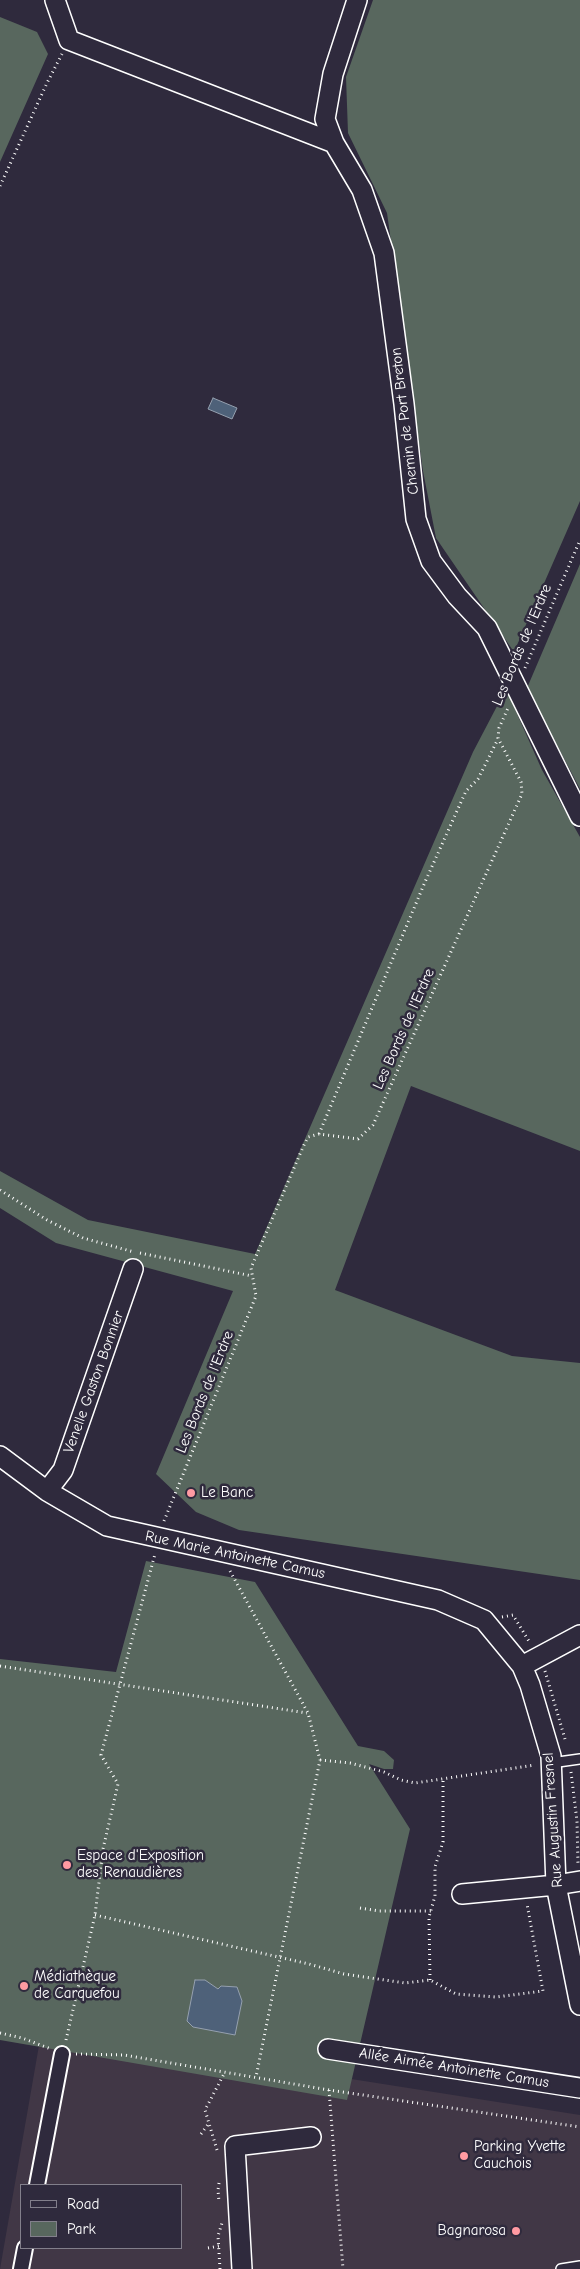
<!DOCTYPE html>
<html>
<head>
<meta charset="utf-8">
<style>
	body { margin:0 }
	#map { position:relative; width:580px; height:2269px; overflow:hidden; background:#2f2a3d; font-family:"Comic Neue",sans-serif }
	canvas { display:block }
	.legend { position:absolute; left:20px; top:2184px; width:162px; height:65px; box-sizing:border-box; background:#2f2a3d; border:1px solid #827f8b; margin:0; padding:6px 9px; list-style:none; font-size:15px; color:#fff }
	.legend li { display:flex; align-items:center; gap:10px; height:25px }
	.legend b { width:25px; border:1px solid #827f8b }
</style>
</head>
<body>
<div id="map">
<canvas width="580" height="2269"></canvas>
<ul class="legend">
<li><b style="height:6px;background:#2f2a3d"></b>Road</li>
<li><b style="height:14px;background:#58675e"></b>Park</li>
</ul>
</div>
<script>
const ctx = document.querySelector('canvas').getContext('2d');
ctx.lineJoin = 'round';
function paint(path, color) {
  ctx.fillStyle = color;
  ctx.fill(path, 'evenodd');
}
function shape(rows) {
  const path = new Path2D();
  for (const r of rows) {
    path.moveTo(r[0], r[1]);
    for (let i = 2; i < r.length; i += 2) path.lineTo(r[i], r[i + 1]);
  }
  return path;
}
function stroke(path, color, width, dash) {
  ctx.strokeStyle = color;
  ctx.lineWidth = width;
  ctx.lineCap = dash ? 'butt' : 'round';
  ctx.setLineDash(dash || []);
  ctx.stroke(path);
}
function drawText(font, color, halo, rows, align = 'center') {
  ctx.font = font + ' "Comic Neue",sans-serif';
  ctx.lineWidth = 5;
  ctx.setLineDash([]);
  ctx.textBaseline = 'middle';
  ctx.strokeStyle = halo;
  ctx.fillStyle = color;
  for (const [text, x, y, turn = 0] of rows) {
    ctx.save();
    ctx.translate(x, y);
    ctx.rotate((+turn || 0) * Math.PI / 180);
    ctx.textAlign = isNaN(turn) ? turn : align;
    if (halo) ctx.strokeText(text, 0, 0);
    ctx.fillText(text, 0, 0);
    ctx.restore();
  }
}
const built = shape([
	[41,2034,256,2064,580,2115,580,2269,0,2269],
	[21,2185,181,2185,181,2248,21,2248]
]);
const green = shape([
	[373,0,580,0,580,501,514,652,436,538,423,471,387,213,348,133,346,77],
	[0,17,37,32,48,54,0,162],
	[580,564,580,789,527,688],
	[506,689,542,770,580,837,580,1151,411,1086,335,1290,512,1356,580,1363,580,1580,239,1530,196,1512,156,1474,233,1291,56,1243,0,1208,0,1171,88,1220,255,1254,473,752],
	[146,1561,255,1582,358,1746,384,1751,394,1760,393,1769,384,1769,369,1764,410,1829,347,2100,0,2040,0,1659,116,1672]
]);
const water = shape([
	[213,398,237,408,232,419,208,409,213,398],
	[195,1980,205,1980,218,1989,221,1986,237,1987,242,2001,235,2035,193,2027,187,2021,195,1980]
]);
const path = shape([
	[0,186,47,83,62,54],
	[525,668,580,540],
	[319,1134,425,882,466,791,478,779,498,739],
	[0,1190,47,1220,83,1238,134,1252],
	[140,1253,252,1276],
	[164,1521,256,1296,251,1268,303,1147,308,1137,319,1134,358,1139,373,1125,522,794,521,782,498,738,499,728,508,708],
	[230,1571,308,1713,320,1760,256,2077],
	[502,1617,513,1615,530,1643],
	[0,1666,307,1713],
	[545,1671,565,1739],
	[320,1760,350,1763,384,1772,401,1780,415,1783,535,1765],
	[571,1772,577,1821,578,1865],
	[360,1908,379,1911,431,1911],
	[95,1915,309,1964,344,1974,405,1983,430,1980,456,1994,496,1997,543,1991,527,1904],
	[430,1980,429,1917,435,1896,435,1867,443,1842,443,1780],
	[0,2033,22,2038,51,2049],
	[66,2040,95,1915,103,1849,118,1784,101,1755,155,1554],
	[76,2054,124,2055,329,2090,580,2127],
	[329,2090,343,2269],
	[201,2134,209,2123],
	[217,2150,205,2110,225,2072],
	[219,2183,218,2190,219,2202],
	[208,2248,219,2246],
	[220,2269,218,2236,222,2223]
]);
const service = shape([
	[551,1763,580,1759],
	[561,2269,580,2266]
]);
const pedestrian = shape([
	[37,2185,62,2054],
	[21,2269,25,2248]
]);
const minor = shape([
	[55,0,69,40,334,143],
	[357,0,333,74,325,119,334,143,362,190,384,253,404,404,416,519,431,561,457,596,487,628,580,816],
	[0,1456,47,1491,107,1526,438,1600,484,1620,522,1666,530,1685,551,1756,556,1885,580,2005],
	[47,1491,63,1470,133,1269],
	[522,1666,580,1635],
	[462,1894,556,1885,580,1881],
	[328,2049,580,2088],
	[242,2269,235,2146,311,2137]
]);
const markers = [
	[191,1493,5,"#ff9aa2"],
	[67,1865,5,"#ff9aa2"],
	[24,1986,5,"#ff9aa2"],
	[464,2156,5,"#ff9aa2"],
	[516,2231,5,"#ff9aa2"]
];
const streetNames = [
	["Chemin de Port Breton",405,421,-97],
	["Les Bords de l'Erdre",522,645,-67],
	["Les Bords de l'Erdre",404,1029,-66],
	["Venelle Gaston Bonnier",94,1382,-70],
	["Les Bords de l'Erdre",205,1392,-68],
	["Rue Marie Antoinette Camus",235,1555,12],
	["Rue Augustin Fresnel",553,1820,-94],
	["Allée Aimée Antoinette Camus",454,2068,9]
];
const poiNames = [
	["Le Banc",201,1493],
	["Espace d'Exposition",77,1856],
	["des Renaudières",77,1873],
	["Médiathèque",34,1977],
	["de Carquefou",34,1994],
	["Parking Yvette",474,2147],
	["Cauchois",474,2164],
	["Bagnarosa",506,2231,"right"]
];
paint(built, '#413746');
paint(green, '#58675e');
paint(water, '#4e6179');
stroke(water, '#95a0af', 1);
stroke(service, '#fff', 12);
stroke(pedestrian, '#fff', 18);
stroke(minor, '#fff', 22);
stroke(path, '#fff', 3, [1, 4]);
stroke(service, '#2f2a3d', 9);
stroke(pedestrian, '#2f2a3d', 14);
stroke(minor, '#2f2a3d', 19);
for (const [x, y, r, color] of markers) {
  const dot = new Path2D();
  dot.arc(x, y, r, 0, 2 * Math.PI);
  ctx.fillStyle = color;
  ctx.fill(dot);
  stroke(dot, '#2f2a3d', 2);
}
drawText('15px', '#fff', '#2f2a3d', streetNames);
drawText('15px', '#fff', '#2f2a3d', poiNames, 'left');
</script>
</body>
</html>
